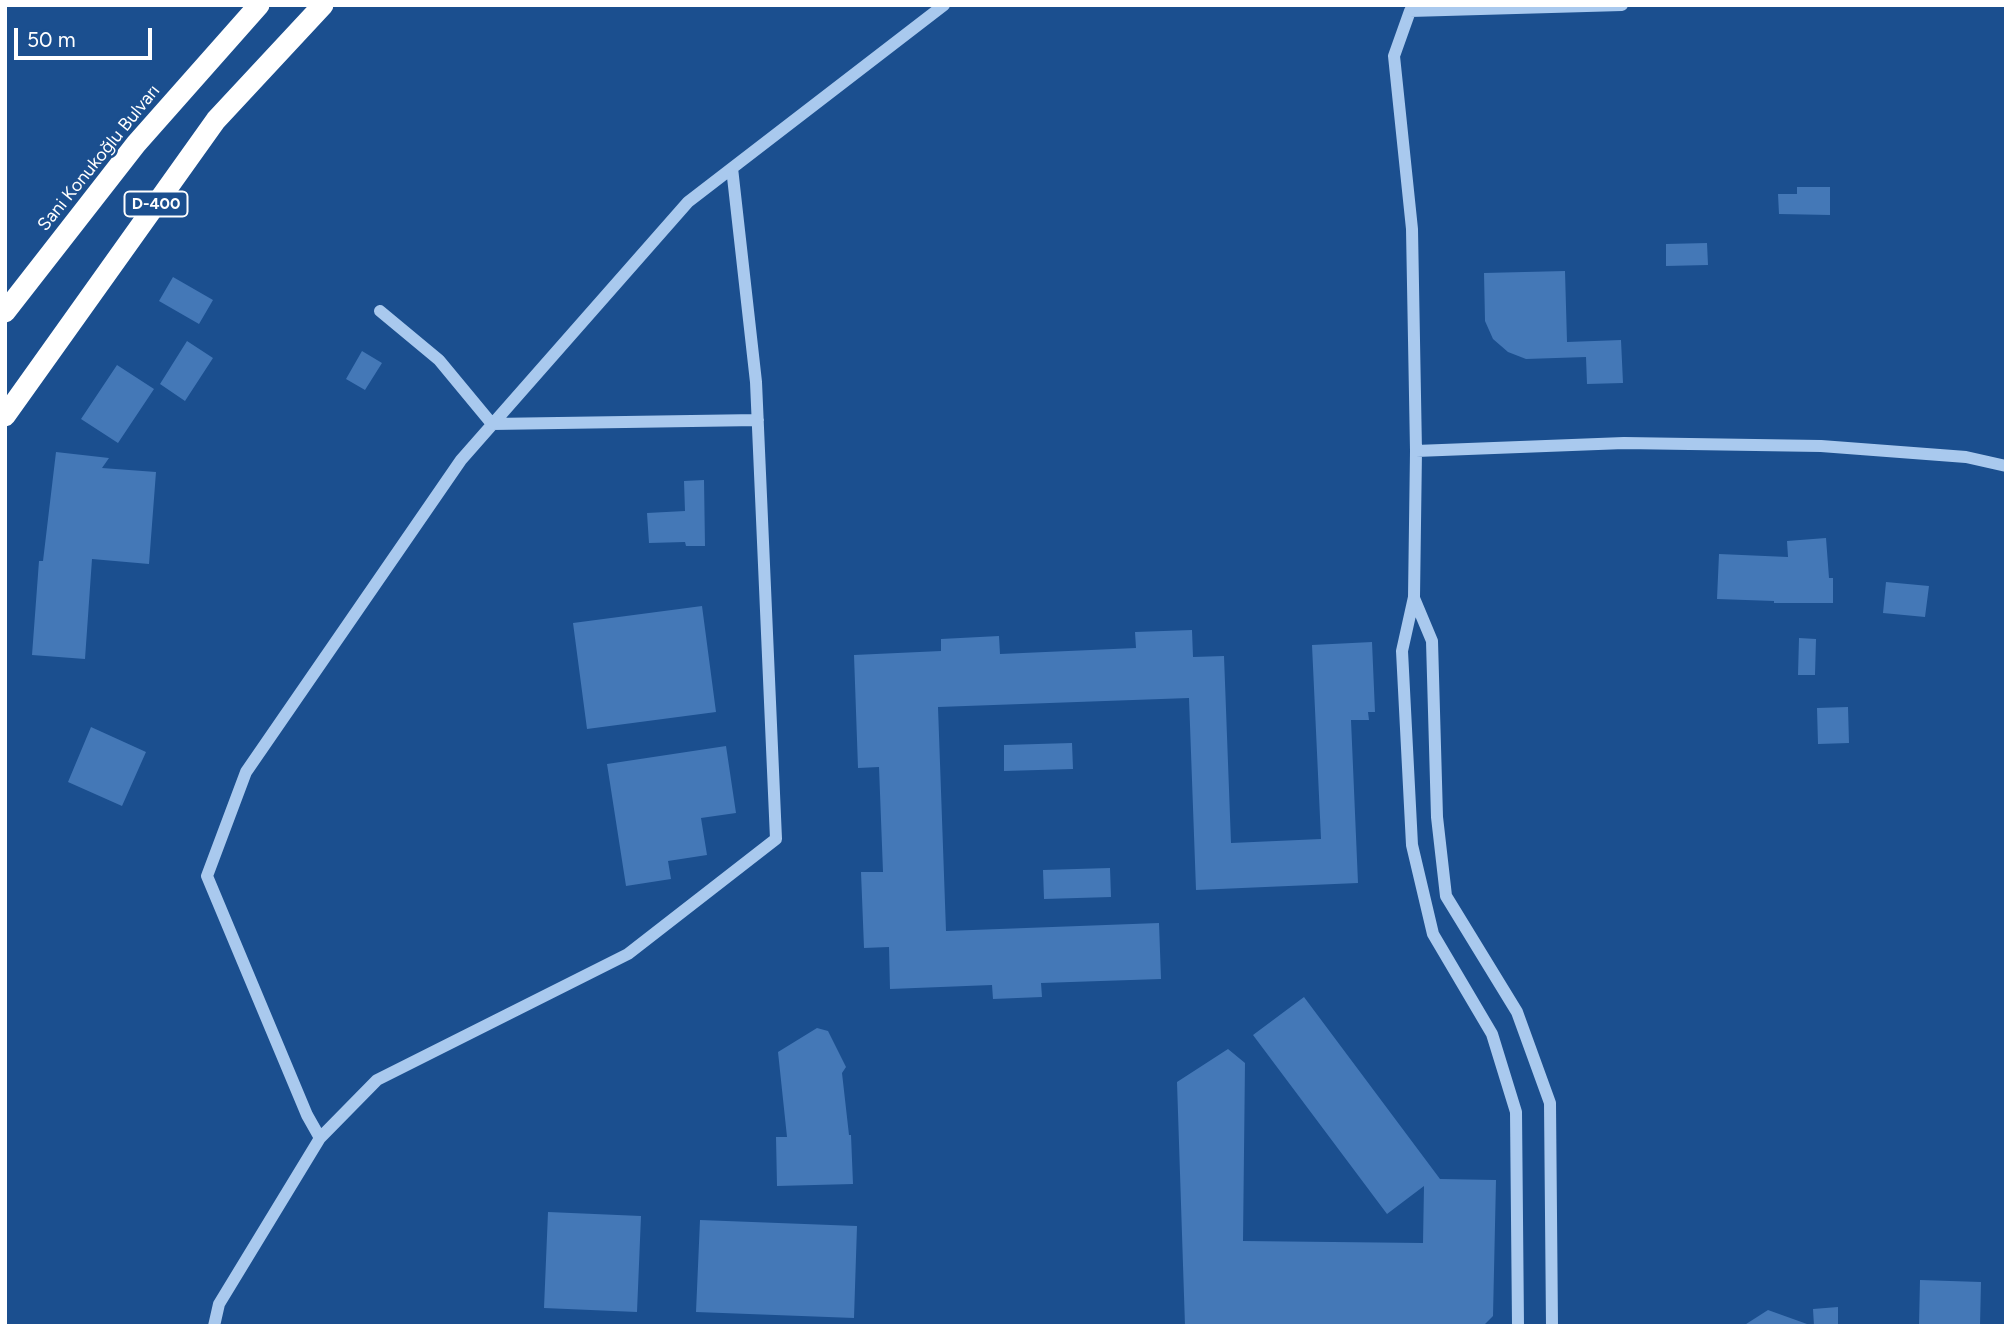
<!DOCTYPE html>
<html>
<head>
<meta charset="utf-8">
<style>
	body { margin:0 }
	#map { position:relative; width:2011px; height:1331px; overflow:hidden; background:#1b4f8f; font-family:Figtree,sans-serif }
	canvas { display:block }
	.frame { position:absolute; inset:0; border:7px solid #fff; pointer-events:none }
	.scale { position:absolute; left:14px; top:28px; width:138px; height:32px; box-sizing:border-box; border:4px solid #fff; border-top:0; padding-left:9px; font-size:21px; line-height:24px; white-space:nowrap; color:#fff; -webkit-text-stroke:5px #1b4f8f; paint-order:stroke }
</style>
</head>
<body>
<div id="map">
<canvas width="2011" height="1331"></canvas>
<div class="frame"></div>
<div class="scale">50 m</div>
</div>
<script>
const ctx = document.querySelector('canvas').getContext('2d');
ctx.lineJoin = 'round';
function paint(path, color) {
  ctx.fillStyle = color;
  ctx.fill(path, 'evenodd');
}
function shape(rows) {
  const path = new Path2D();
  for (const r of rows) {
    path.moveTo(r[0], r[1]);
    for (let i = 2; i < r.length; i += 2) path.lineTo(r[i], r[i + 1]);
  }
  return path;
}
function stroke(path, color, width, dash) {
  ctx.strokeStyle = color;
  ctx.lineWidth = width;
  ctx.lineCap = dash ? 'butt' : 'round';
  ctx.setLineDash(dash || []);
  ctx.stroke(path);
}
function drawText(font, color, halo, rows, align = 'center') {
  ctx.font = font + ' Figtree,sans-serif';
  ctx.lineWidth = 5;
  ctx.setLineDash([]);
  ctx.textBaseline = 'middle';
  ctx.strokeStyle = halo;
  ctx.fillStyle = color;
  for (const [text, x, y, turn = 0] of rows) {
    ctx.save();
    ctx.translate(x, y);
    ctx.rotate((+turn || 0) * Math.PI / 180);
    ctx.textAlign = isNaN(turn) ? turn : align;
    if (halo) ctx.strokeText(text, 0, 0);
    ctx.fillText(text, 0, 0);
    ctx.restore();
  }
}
const building = shape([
	[1797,187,1830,187,1830,215,1779,214,1778,194,1797,194],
	[1707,243,1708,265,1666,266,1666,244],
	[1565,271,1567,342,1621,340,1623,383,1587,384,1586,357,1526,359,1508,352,1493,339,1485,321,1484,273],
	[173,277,213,300,199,324,159,301],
	[187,341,213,358,185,401,160,384],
	[362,351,382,363,365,390,346,379],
	[117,365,154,389,118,443,81,419],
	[56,452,109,458,102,468,156,472,149,564,92,559,85,659,32,655,39,561,43,561],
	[704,480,705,546,686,546,685,542,649,543,647,513,685,511,684,481],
	[1826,538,1829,578,1833,578,1833,603,1774,603,1774,601,1717,599,1719,554,1788,557,1787,541],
	[1886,582,1929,586,1925,617,1883,613],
	[702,606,716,712,587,729,573,623],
	[1192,630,1193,657,1224,656,1231,843,1321,839,1312,645,1372,642,1375,712,1368,712,1369,720,1351,720,1358,883,1196,890,1189,698,938,707,946,931,1159,923,1161,979,1041,983,1042,997,993,999,992,985,890,989,889,947,864,948,861,872,883,872,879,767,858,768,854,655,941,651,941,639,999,636,1000,654,1136,648,1135,632],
	[1799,638,1816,639,1815,675,1798,675],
	[1848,707,1849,743,1818,744,1817,708],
	[91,727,146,752,122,806,68,782],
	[1072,743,1073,769,1004,771,1004,745],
	[726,746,736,813,701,818,707,855,668,861,671,879,626,886,607,764],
	[1110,868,1111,897,1044,899,1043,870],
	[1304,997,1440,1179,1496,1180,1493,1316,1483,1326,1185,1326,1177,1082,1228,1049,1245,1063,1243,1241,1423,1243,1424,1186,1387,1214,1253,1035],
	[817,1028,828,1031,846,1067,842,1073,849,1135,851,1135,853,1184,777,1186,776,1137,787,1137,778,1052],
	[548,1212,641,1216,637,1312,544,1308],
	[700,1220,857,1226,854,1318,696,1312],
	[1920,1280,1981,1282,1980,1326,1919,1326],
	[1838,1307,1838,1326,1814,1326,1813,1309],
	[1768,1310,1807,1324,1807,1326,1743,1326]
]);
const minor = shape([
	[380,311,439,360,492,424,758,420],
	[1416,451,1412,229,1394,56,1410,11,1622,5],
	[1414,598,1432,641,1437,817,1446,896,1517,1012,1550,1103,1552,1326],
	[320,1138,307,1115,207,876,246,772,461,460,688,202,944,5],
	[214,1326,219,1304,320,1138,377,1080,628,954,776,839,756,382,732,168],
	[1518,1326,1516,1112,1492,1034,1433,934,1412,845,1402,651,1414,597,1416,451,1624,443,1821,446,1966,457,2006,466]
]);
const highway = shape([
	[5,312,136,144,259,5],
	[5,416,216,120,323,5]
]);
const shields = [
	[156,204,63]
];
const shieldNames = [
	["D-400",156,204]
];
const streetNames = [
	["Sani Konukoğlu Bulvarı",99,158,-51]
];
paint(building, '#4478b7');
stroke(minor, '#a9c9ee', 12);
stroke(highway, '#fff', 21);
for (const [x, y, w] of shields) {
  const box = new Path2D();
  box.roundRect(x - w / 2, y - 12.5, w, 25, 5);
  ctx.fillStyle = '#1b4f8f';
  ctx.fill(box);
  stroke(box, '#fff', 2);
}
drawText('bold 16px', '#fff', null, shieldNames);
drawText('18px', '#fff', '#1b4f8f', streetNames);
</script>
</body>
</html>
